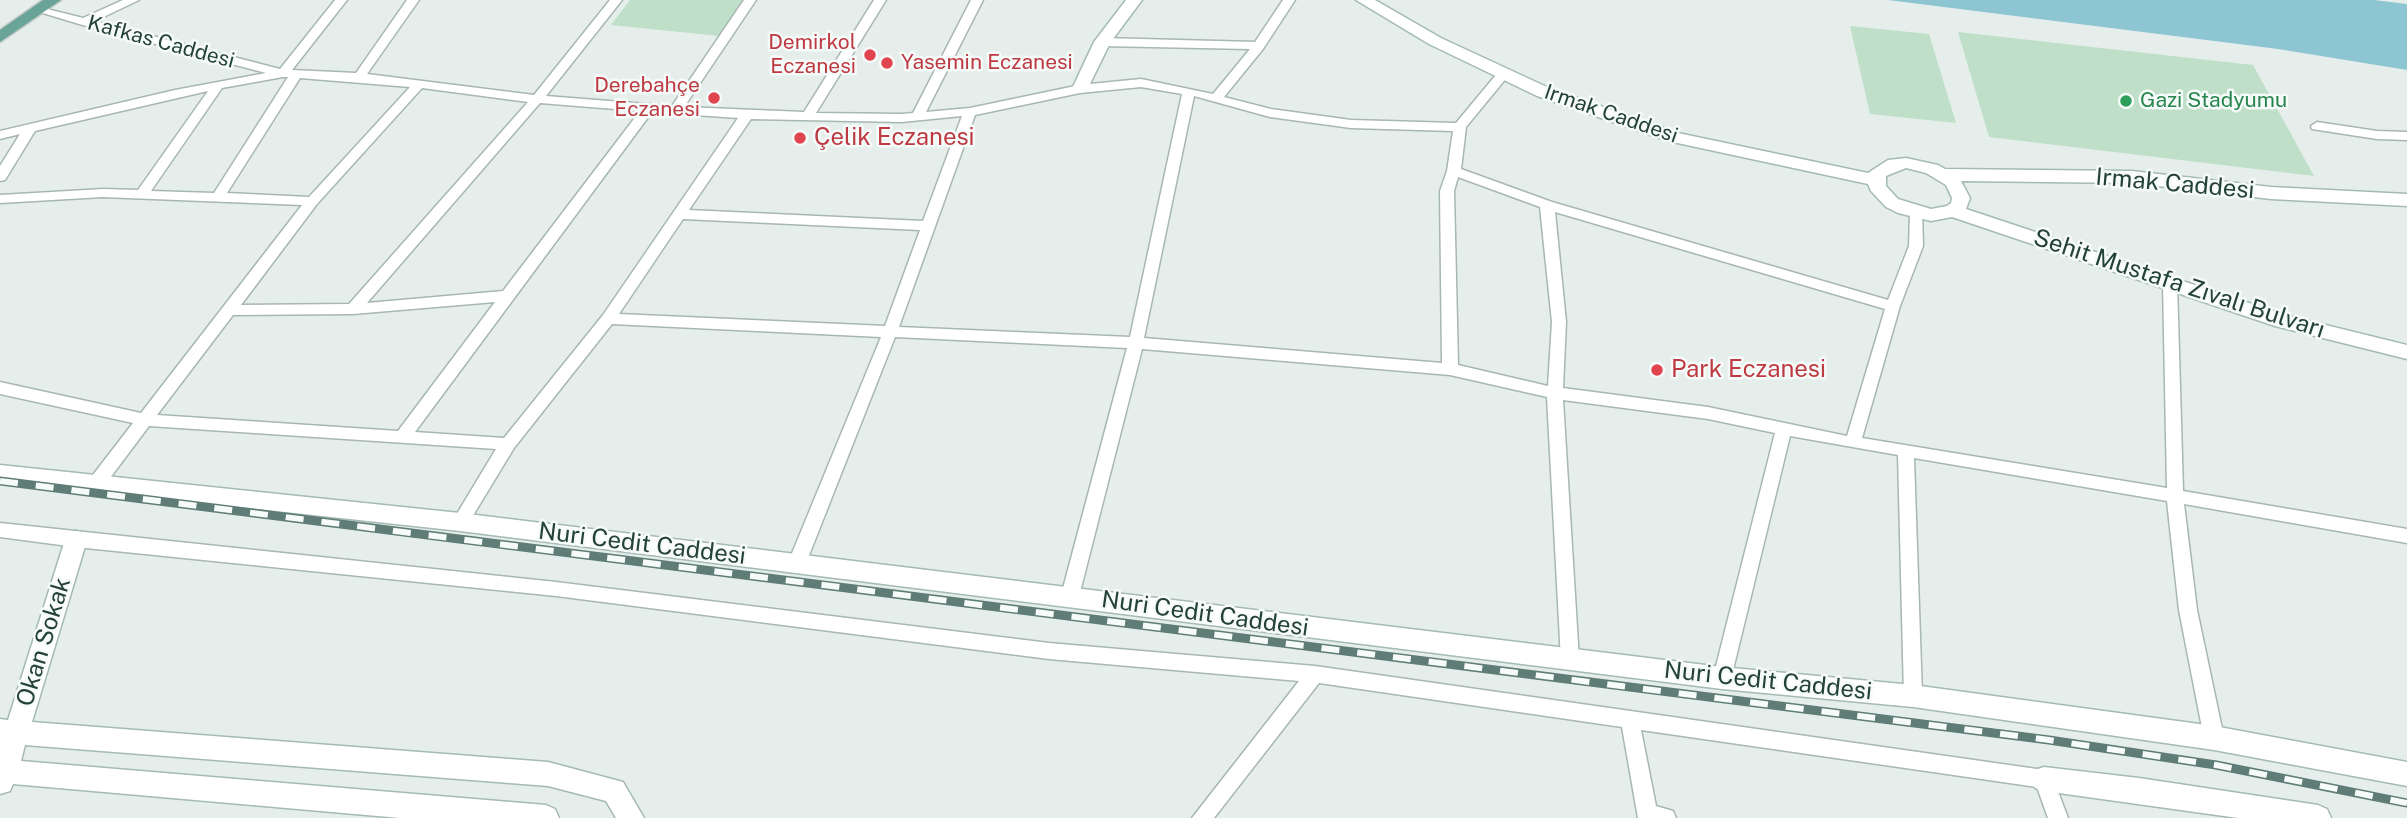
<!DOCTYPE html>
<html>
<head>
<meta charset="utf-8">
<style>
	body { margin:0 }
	canvas { display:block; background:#e5eeeb }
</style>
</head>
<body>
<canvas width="2407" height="818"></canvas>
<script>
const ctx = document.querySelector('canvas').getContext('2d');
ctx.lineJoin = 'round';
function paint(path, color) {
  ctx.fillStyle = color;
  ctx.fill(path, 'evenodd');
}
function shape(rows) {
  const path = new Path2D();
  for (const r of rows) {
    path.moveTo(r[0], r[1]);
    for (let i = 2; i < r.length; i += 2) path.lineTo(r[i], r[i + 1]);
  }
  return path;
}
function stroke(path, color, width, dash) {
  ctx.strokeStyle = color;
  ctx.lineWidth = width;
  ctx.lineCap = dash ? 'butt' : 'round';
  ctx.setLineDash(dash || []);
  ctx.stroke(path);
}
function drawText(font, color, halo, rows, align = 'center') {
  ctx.font = font + ' "Public Sans",sans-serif';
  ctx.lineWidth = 5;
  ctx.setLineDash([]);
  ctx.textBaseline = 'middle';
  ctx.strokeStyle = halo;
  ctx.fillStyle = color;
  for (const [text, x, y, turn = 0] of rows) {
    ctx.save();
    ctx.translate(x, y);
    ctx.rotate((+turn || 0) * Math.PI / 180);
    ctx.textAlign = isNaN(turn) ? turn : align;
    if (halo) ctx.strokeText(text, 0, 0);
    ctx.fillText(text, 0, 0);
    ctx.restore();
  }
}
const green = shape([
	[630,0,745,0,719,36,611,25],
	[1850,26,1929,34,1956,123,1870,114],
	[1958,32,2253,65,2314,176,1989,137]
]);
const water = shape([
	[1888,0,2374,0,2407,4,2407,70,2278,49]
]);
const street = shape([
	[123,0,139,0,95,21,280,69,335,0,347,0,292,70,356,73,407,0,419,0,367,74,534,95,610,0,622,0,546,96,672,106,744,0,756,0,684,107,804,112,874,0,886,0,816,113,902,114,913,113,971,0,983,0,926,112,970,108,1080,85,1141,79,1213,94,1250,49,1102,46,1096,42,1102,38,1255,42,1283,0,1295,0,1263,49,1224,97,1271,109,1351,120,1456,123,1500,70,1508,70,1508,76,1466,127,1461,169,1552,202,1888,300,1909,246,1910,213,1917,209,1922,210,1923,246,1900,306,1862,438,2167,488,2163,283,2170,278,2177,283,2183,491,2407,529,2407,543,2184,504,2197,610,2224,738,2221,744,2214,747,2207,744,2204,738,2179,610,2167,501,1914,458,1922,696,1920,702,1913,704,1906,702,1904,696,1898,455,1790,436,1731,678,1729,684,1722,686,1715,684,1713,678,1775,433,1708,419,1563,400,1579,660,1577,666,1570,668,1563,666,1561,660,1547,397,1450,375,1142,349,1079,596,1076,601,1070,603,1064,601,1061,596,1127,348,895,337,806,563,803,568,797,570,791,568,788,563,881,337,612,324,514,448,466,527,460,529,454,527,452,522,496,449,149,426,101,490,95,491,89,490,87,485,89,480,133,423,0,394,0,382,141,413,302,205,103,197,0,203,0,195,103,189,138,190,208,91,35,131,5,180,0,181,0,166,20,134,0,139,0,131,175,90,266,73,79,24,33,10,39,7,83,18,123,0],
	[283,77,288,77,214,193,151,191,222,88,283,77],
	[300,78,410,87,309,197,227,193,300,78],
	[1141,87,1182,94,1130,337,899,327,975,115,1080,93,1141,87],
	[422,88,528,102,349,304,241,305,317,204,422,88],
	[1194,96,1270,117,1351,128,1453,131,1447,171,1440,191,1442,363,1144,338,1194,96],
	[540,103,640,111,503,291,367,303,540,103],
	[652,112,738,118,603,315,504,438,415,432,652,112],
	[962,116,923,221,689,210,751,119,902,122,962,116],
	[1458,177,1540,207,1552,322,1548,386,1458,365,1454,191,1458,177],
	[1555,212,1885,309,1847,436,1708,407,1563,388,1566,322,1555,212],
	[683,219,920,230,885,326,619,314,683,219],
	[495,302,398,431,157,415,233,315,353,314,495,302],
	[2317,122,2377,131,2407,132,2407,140,2377,139,2312,129,2311,126,2317,122],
	[0,523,556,582,1049,643,1315,666,2044,770,2051,773,2068,818,2048,818,2037,787,1641,730,1656,806,1673,811,1676,818,1638,818,1622,727,1319,683,1214,818,1192,818,1299,681,1049,659,556,596,76,547,0,537,0,523]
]);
const secondary = shape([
	[1126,0,1142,0,1110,43,1086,92,1074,92,1072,89,1094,42,1126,0],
	[1356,0,1375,0,1441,38,1549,88,1678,133,1868,173,1888,160,1906,158,1938,165,1945,169,2132,171,2271,187,2407,194,2407,206,2271,199,2132,183,1961,181,1970,198,1966,209,2285,315,2407,345,2407,359,2275,326,1952,217,1931,221,1898,213,1886,207,1871,191,1868,184,1668,141,1537,96,1429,44,1356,0],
	[1906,168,1926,173,1946,185,1952,198,1951,203,1947,206,1931,209,1898,199,1886,186,1886,176,1906,168],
	[0,465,460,513,1722,667,1913,685,2214,726,2407,762,2407,786,2214,750,1913,707,1722,689,460,531,0,481,0,465],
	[76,531,84,533,87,540,32,722,548,762,623,782,644,818,616,818,606,801,548,786,25,745,21,761,546,805,555,809,559,818,400,818,13,784,10,791,0,794,0,719,8,720,65,540,68,533,76,531],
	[2044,767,2139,778,2318,805,2327,809,2331,818,2238,818,2044,791,2035,788,2031,779,2035,770,2044,767]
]);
const primary = shape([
	[43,0,61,0,0,42,0,30,43,0]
]);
const rail = shape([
	[0,481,2049,740,2216,765,2407,803]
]);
const markers = [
	[870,55,7,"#e0444e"],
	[887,63,7,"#e0444e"],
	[714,98,7,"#e0444e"],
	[2126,101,7,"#2e9e5b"],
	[800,138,7,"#e0444e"],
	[1657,370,7,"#e0444e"]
];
const farStreetnames = [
	["Kafkas Caddesi",161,42,15],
	["Irmak Caddesi",1611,114,19]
];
const farHealthnames = [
	["Demirkol",856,43],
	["Eczanesi",856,67],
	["Yasemin Eczanesi",901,63,"left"],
	["Derebahçe",700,86],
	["Eczanesi",700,110]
];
const farLeisurenames = [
	["Gazi Stadyumu",2140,101]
];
const healthNames = [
	["Çelik Eczanesi",814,138],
	["Park Eczanesi",1671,370]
];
const streetNames = [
	["Irmak Caddesi",2175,184,5],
	["Sehit Mustafa Zıvalı Bulvarı",2179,284,18],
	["Nuri Cedit Caddesi",642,544,7],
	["Nuri Cedit Caddesi",1205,614,8],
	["Okan Sokak",44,642,-73],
	["Nuri Cedit Caddesi",1768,681,6]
];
paint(green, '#bfdfc9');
paint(water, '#8ec5d3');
stroke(street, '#a7b7b2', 3);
stroke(secondary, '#a4bab3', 3);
stroke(primary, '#c2cac8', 3);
paint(street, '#fff');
paint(secondary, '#fff');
paint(primary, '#6aa498');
stroke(rail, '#5f7c76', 9);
stroke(rail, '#f6fbf9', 6, [18]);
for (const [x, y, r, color] of markers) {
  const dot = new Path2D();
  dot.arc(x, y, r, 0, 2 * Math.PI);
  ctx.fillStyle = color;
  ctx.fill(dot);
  stroke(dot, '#f6fbf9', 2.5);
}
drawText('21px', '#24413a', '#f6fbf9', farStreetnames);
drawText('21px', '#be3a42', '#f6fbf9', farHealthnames, 'right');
drawText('21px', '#27864d', '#f6fbf9', farLeisurenames, 'left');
drawText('24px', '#be3a42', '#f6fbf9', healthNames, 'left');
drawText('24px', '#24413a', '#f6fbf9', streetNames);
</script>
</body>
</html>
